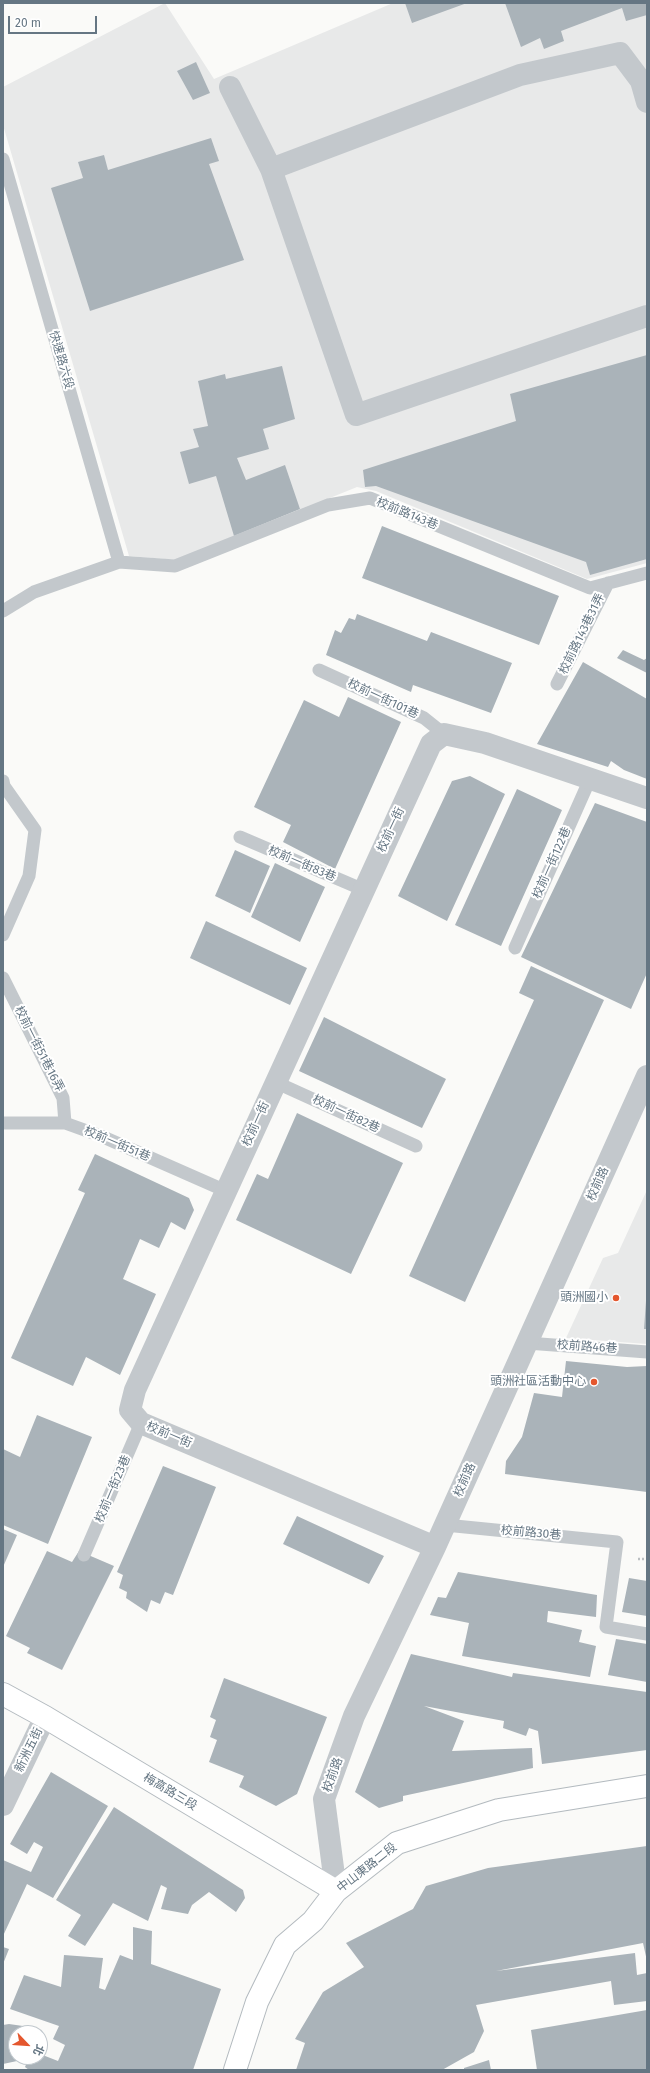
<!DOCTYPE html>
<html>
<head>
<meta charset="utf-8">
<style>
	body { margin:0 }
	#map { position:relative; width:650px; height:2073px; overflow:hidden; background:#fafaf8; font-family:"Fira Sans","Noto Sans TC",sans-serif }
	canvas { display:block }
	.frame { position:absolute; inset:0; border:4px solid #657683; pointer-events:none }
	.north { position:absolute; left:8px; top:2025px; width:40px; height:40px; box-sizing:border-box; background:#fff; border:1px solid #c1c8cd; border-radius:50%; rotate:115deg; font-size:11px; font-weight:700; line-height:16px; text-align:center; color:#657683 }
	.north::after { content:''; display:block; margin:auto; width:14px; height:18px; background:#e4572e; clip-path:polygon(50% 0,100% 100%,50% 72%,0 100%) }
	.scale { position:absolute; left:8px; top:16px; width:89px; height:18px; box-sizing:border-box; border:2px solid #657683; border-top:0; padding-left:5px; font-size:12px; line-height:14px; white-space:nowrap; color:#657683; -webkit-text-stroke:3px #fff; paint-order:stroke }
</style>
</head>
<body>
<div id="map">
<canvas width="650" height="2073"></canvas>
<div class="frame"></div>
<div class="north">北</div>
<div class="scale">20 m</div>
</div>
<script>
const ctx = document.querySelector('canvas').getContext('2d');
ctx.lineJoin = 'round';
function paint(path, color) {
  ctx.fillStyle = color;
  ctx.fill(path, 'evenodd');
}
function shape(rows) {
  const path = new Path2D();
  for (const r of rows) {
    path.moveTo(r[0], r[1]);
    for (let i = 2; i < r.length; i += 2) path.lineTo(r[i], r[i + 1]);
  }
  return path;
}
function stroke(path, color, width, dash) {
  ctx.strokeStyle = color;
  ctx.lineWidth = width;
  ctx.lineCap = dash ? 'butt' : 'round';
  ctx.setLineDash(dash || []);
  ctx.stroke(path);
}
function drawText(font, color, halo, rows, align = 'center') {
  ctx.font = font + ' "Fira Sans","Noto Sans TC",sans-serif';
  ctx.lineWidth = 4;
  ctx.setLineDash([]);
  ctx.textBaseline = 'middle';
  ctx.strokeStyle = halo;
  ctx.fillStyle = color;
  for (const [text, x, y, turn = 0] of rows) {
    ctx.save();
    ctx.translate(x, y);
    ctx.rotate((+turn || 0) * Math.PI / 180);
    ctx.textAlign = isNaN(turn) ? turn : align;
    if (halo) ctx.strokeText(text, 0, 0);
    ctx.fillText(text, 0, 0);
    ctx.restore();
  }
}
const built = shape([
	[165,3,214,79,393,3,647,3,647,563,587,579,376,491,357,487,177,560,129,556,3,125,3,87],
	[647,1190,647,1344,566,1338,603,1258,618,1253]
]);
const building = shape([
	[405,3,467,3,412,23],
	[505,3,647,3,647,15,626,21,622,8,561,31,564,41,544,49,540,38,521,47],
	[196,62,210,93,193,100,177,71],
	[211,138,219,161,209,164,244,260,90,311,51,188,83,178,78,162,104,155,108,170],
	[647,355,647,559,590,575,586,562,376,486,365,487,363,470,516,421,510,394],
	[282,366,295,419,263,429,269,449,237,458,246,480,285,465,300,509,234,536,216,476,189,484,180,452,199,447,193,429,208,426,198,381,225,374,226,379],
	[382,526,559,596,539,645,362,578],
	[357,614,427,641,431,632,512,663,491,713,413,685,411,692,326,655,335,630,341,633,349,618,355,620],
	[623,650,644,660,647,658,647,673,617,658],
	[583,662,647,699,647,779,624,770,611,761,608,767,537,744],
	[348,697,401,722,335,869,283,842,291,825,254,807,304,700,339,717],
	[470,776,505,794,447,921,398,896,452,781],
	[517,789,562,810,501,946,455,925],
	[595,803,647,822,647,973,631,1009,521,957],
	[235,850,270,866,250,913,215,896],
	[275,863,325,887,300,942,251,917],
	[206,921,307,968,290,1005,190,958],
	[531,966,604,1000,465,1302,409,1276,534,1000,519,993],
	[324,1017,446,1079,422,1128,299,1071],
	[297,1113,403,1163,351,1274,236,1220,257,1174,268,1179],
	[95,1154,189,1198,194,1210,185,1230,171,1222,159,1248,140,1239,123,1279,156,1294,120,1375,86,1357,73,1386,11,1358,85,1193,78,1190],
	[646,1301,647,1329,644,1329],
	[566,1361,627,1367,647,1366,647,1492,505,1474,506,1461,522,1437,534,1393,562,1397],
	[37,1415,92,1437,48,1544,3,1525,3,1449,20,1457],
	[163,1466,216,1487,173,1595,165,1592,160,1604,151,1600,147,1612,126,1598,127,1592,119,1588,123,1575,117,1572],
	[297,1516,384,1556,369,1584,283,1544],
	[3,1529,17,1535,3,1567],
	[47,1551,72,1562,79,1551,114,1566,62,1670,27,1653,30,1648,6,1636],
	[458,1572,597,1595,596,1617,548,1611,547,1622,582,1630,579,1642,596,1646,590,1677,462,1656,469,1623,430,1615,438,1597,446,1598],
	[629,1578,647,1581,647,1616,622,1612],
	[616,1639,647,1644,647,1682,608,1675],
	[411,1654,512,1677,513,1673,647,1692,647,1750,542,1764,538,1731,529,1728,526,1736,503,1728,504,1721,424,1706,464,1721,452,1751,532,1748,533,1768,403,1796,403,1801,379,1808,355,1792],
	[224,1678,327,1717,297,1794,276,1806,239,1787,244,1776,209,1762,217,1740,210,1737,216,1720,210,1717],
	[51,1772,108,1806,53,1898,27,1884,3,1936,3,1860,31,1872,43,1847,34,1842,27,1854,10,1844],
	[114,1807,243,1890,245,1898,236,1912,209,1892,192,1905,188,1914,161,1909,167,1888,161,1885,148,1921,113,1903,85,1946,68,1936,81,1915,56,1900],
	[647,1846,647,1961,643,1943,496,1971,635,1953,637,1975,647,1973,647,2001,614,2005,611,1981,476,2005,484,2031,474,2052,442,2070,296,2070,305,2043,295,2039,323,1992,364,1967,346,1943,413,1909,426,1886,488,1868],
	[133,1927,152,1931,151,1964,221,1989,193,2070,29,2070,25,2067,29,2057,40,2057,40,2054,58,2061,65,2045,53,2039,59,2026,10,2009,24,1975,61,1987,64,1955,103,1958,99,1988,105,1990,120,1955,133,1960],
	[3,1947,9,1949,3,1964],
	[647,2010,647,2070,537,2070,531,2030],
	[9,2024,37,2028,37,2033,16,2033,17,2061,3,2064,3,2025],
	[489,2060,491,2070,464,2070,464,2068]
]);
const path = shape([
	[638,1559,647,1559]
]);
const lane = shape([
	[3,159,119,562],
	[3,611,34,592,119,562,175,566,328,505,370,498,590,588,647,573],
	[319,670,424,718,444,734],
	[557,684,608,583],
	[3,781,4,786,35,830,29,876,3,935],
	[240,837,364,890],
	[515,948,590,779],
	[3,978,63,1098,65,1123],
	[275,1082,416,1146],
	[3,1123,65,1123,101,1136,226,1191],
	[527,1343,647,1352],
	[445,1525,617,1542,606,1627,647,1634],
	[84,1555,141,1423]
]);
const street = shape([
	[230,87,271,169,356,415,647,316],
	[271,169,520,75,620,53,641,81,647,102],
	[435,1547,141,1423,130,1410,135,1390,431,744,444,734,485,743,647,798],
	[3,1805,45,1717],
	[336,1891,324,1799,354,1716,435,1547,647,1076]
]);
const secondary = shape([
	[3,1694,45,1717,336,1891],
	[235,2070,257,2002,285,1945,313,1921,336,1891,397,1843,499,1810,647,1786]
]);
const markers = [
	[616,1298,4,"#e4572e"],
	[594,1382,4,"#e4572e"]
];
const streetNames = [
	["快速路六段",61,360,74],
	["校前路143巷",407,514,22],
	["校前路143巷31弄",582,634,-64],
	["校前一街101巷",383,699,25],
	["校前一街",391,830,-65],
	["校前一街122巷",552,863,-66],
	["校前一街83巷",302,864,23],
	["校前一街51巷16弄",39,1049,63],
	["校前一街82巷",346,1114,25],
	["校前一街",256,1124,-66],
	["校前一街51巷",117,1144,23],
	["校前路",598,1184,-66],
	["校前路46巷",587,1347,4],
	["校前一街",169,1435,23],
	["校前路",465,1480,-66],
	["校前一街23巷",113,1489,-67],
	["校前路30巷",531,1533,5],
	["新洲五街",29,1750,-64],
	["校前路",333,1775,-70],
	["梅高路三段",170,1792,31],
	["中山東路二段",367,1868,-38]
];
const poiNames = [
	["頭洲國小",608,1298],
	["頭洲社區活動中心",586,1382]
];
paint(built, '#e8e9e9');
paint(building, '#aab3b9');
stroke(secondary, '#b3babf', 24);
stroke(path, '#bbbfc2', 2.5, [2, 2]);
stroke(lane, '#c3c8cc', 13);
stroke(street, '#c3c8cc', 22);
stroke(secondary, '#fff', 22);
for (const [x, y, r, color] of markers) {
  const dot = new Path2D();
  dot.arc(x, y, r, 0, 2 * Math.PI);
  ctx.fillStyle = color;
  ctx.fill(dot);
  stroke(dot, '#fff', 1.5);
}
drawText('12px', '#657683', '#fff', streetNames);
drawText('12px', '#657683', '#fff', poiNames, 'right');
</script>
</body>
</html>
